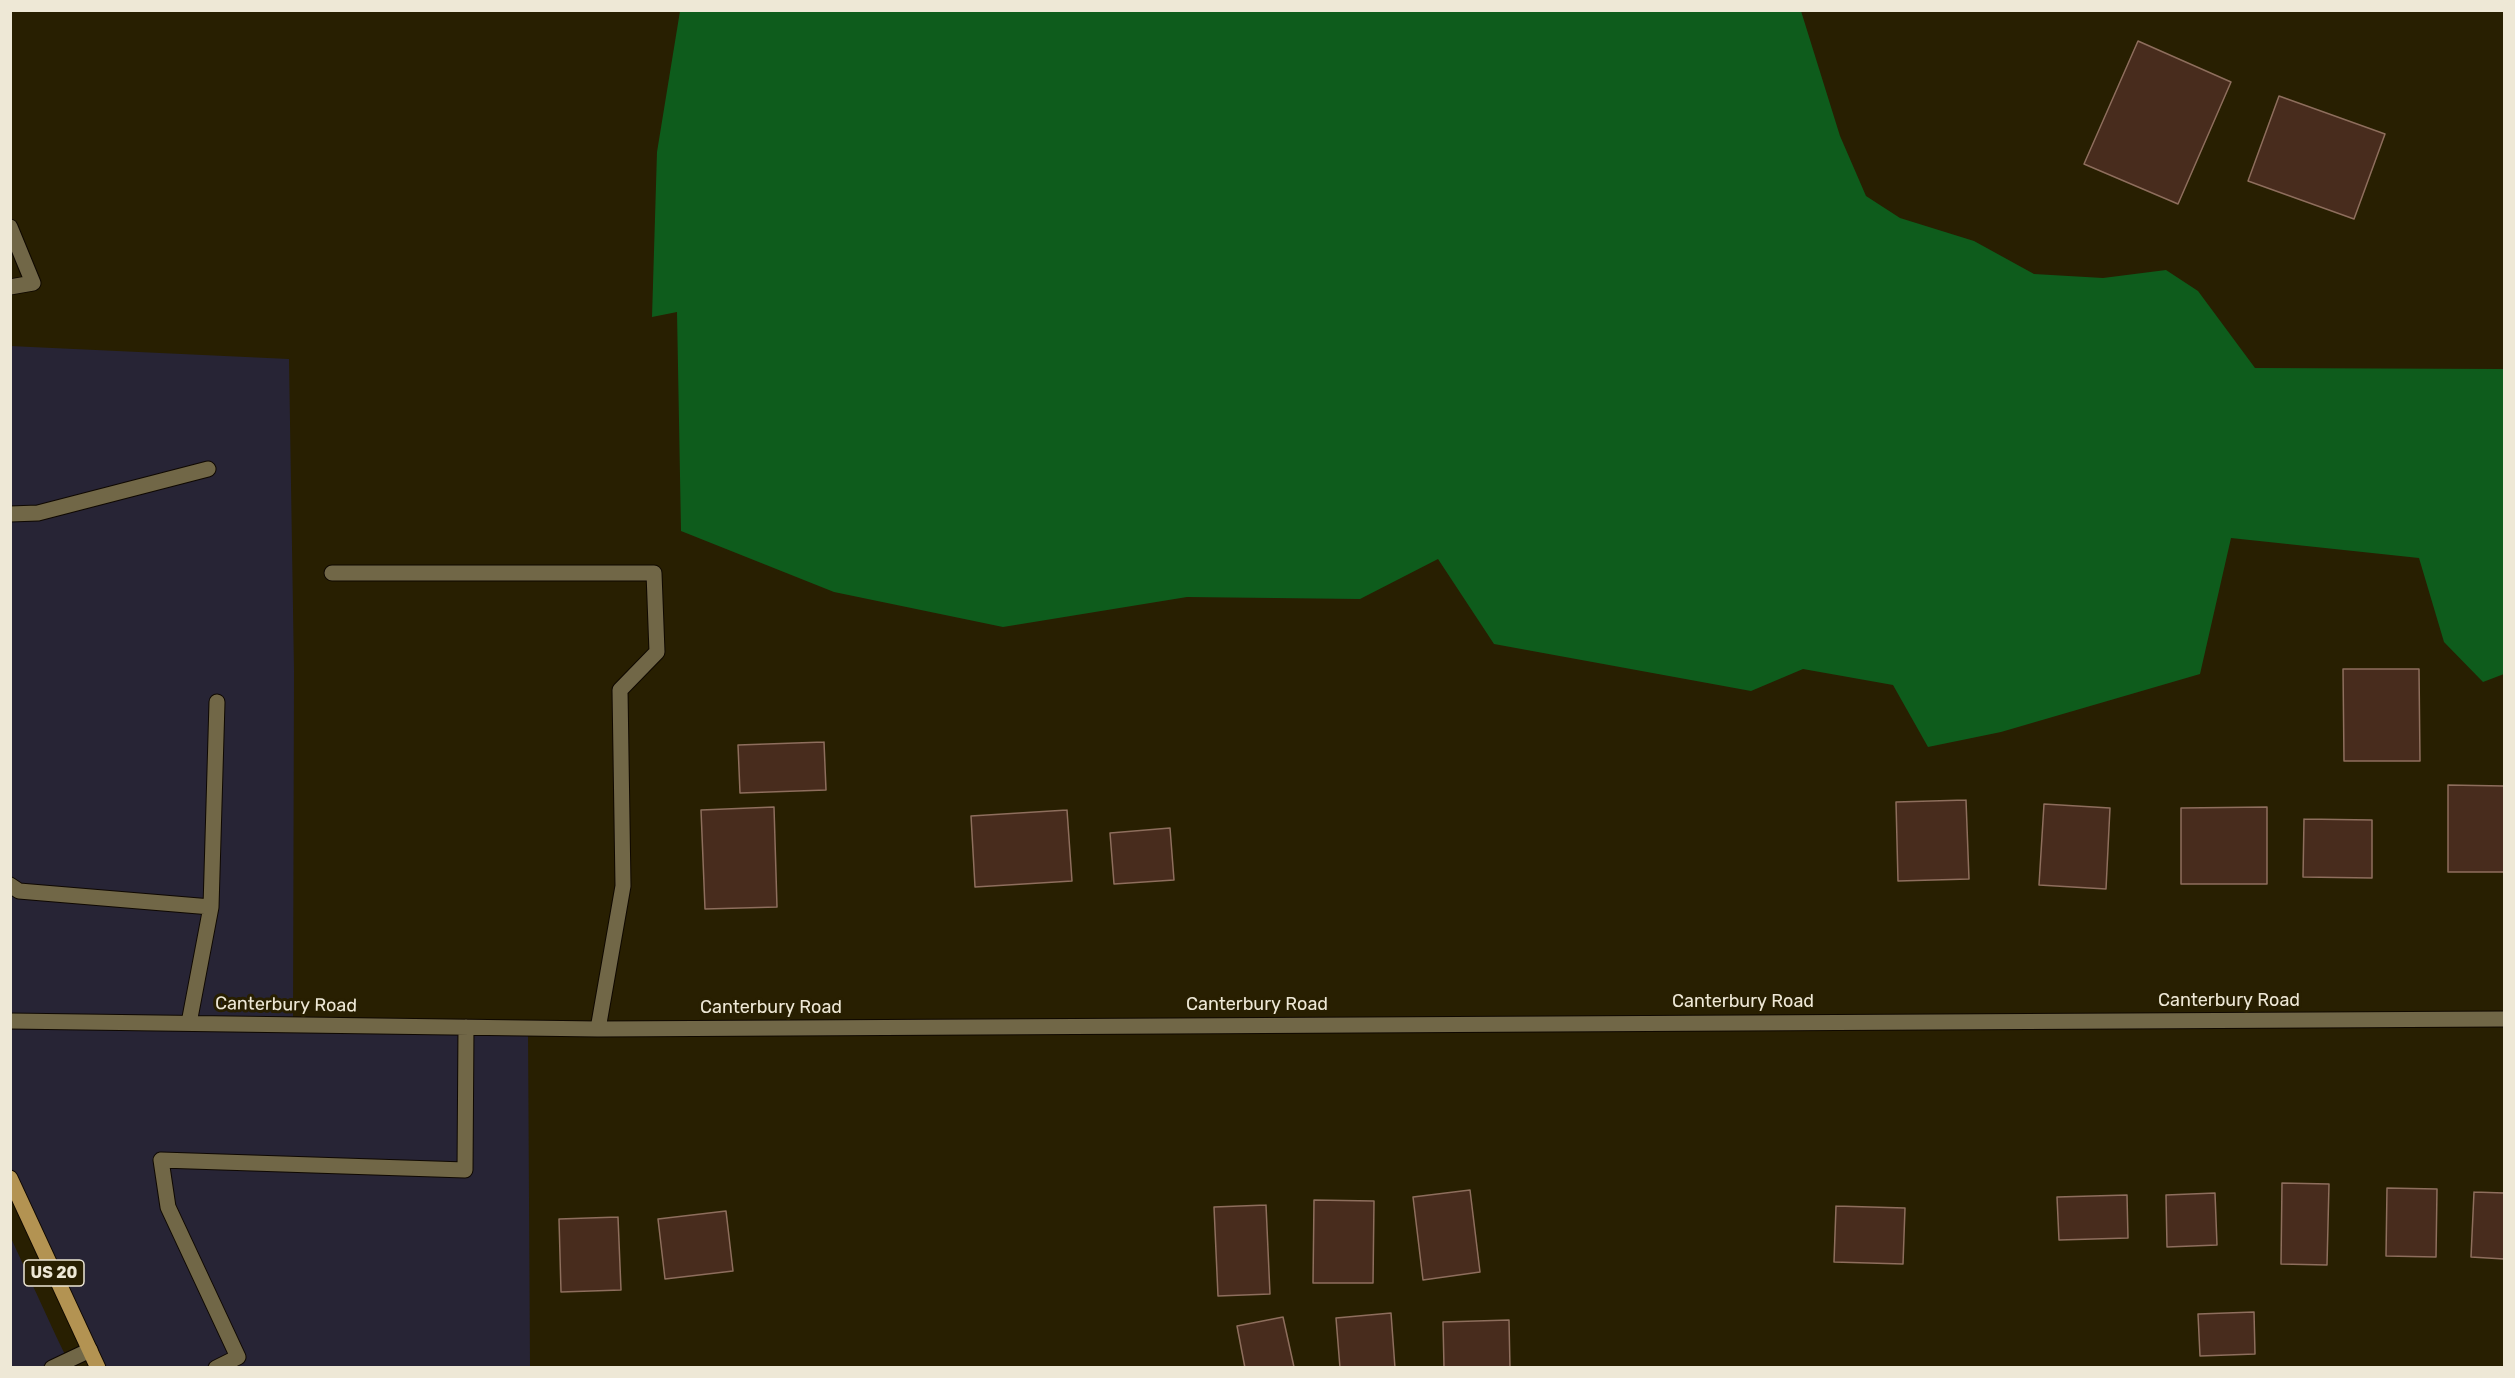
<!DOCTYPE html>
<html>
<head>
<meta charset="utf-8">
<style>
	body { margin:0 }
	#map { position:relative; width:2515px; height:1378px; overflow:hidden; background:#281f01; font-family:Rubik,sans-serif }
	canvas { display:block }
	.frame { position:absolute; inset:0; border:12px solid #eee8d6; pointer-events:none }
</style>
</head>
<body>
<div id="map">
<canvas width="2515" height="1378"></canvas>
<div class="frame"></div>
</div>
<script>
const ctx = document.querySelector('canvas').getContext('2d');
ctx.lineJoin = 'round';
function paint(path, color) {
  ctx.fillStyle = color;
  ctx.fill(path, 'evenodd');
}
function shape(rows) {
  const path = new Path2D();
  for (const r of rows) {
    path.moveTo(r[0], r[1]);
    for (let i = 2; i < r.length; i += 2) path.lineTo(r[i], r[i + 1]);
  }
  return path;
}
function stroke(path, color, width, dash) {
  ctx.strokeStyle = color;
  ctx.lineWidth = width;
  ctx.lineCap = dash ? 'butt' : 'round';
  ctx.setLineDash(dash || []);
  ctx.stroke(path);
}
function drawText(font, color, halo, rows, align = 'center') {
  ctx.font = font + ' Rubik,sans-serif';
  ctx.lineWidth = 6;
  ctx.setLineDash([]);
  ctx.textBaseline = 'middle';
  ctx.strokeStyle = halo;
  ctx.fillStyle = color;
  for (const [text, x, y, turn = 0] of rows) {
    ctx.save();
    ctx.translate(x, y);
    ctx.rotate((+turn || 0) * Math.PI / 180);
    ctx.textAlign = isNaN(turn) ? turn : align;
    if (halo) ctx.strokeText(text, 0, 0);
    ctx.fillText(text, 0, 0);
    ctx.restore();
  }
}
const commercial = shape([
	[10,346,289,359,294,671,293,1024,528,1028,530,1367,98,1367,11,1178],
	[10,1236,56,1336,71,1367,11,1367]
]);
const forest = shape([
	[680,11,1801,11,1840,136,1866,196,1900,218,1974,241,2034,274,2103,278,2166,270,2198,291,2255,368,2504,369,2504,674,2483,682,2444,642,2419,558,2231,538,2200,674,2001,732,1928,747,1893,685,1803,669,1751,691,1494,644,1438,559,1360,599,1187,597,1003,627,834,592,681,531,677,312,652,317,657,152]
]);
const building = shape([
	[2138,41,2231,82,2178,204,2084,164,2138,41],
	[2279,96,2385,134,2354,219,2248,181,2279,96],
	[2343,669,2419,669,2420,761,2344,761,2343,669],
	[824,742,826,790,740,793,738,745,824,742],
	[2448,785,2504,786,2504,872,2448,872,2448,785],
	[1966,800,1969,879,1898,881,1896,802,1966,800],
	[2044,804,2110,808,2106,889,2039,885,2044,804],
	[774,807,777,907,705,909,701,810,774,807],
	[2267,807,2267,884,2181,884,2181,808,2267,807],
	[1067,810,1072,881,975,887,971,816,1067,810],
	[2304,819,2372,820,2372,878,2303,877,2304,819],
	[1170,828,1174,880,1114,884,1110,833,1170,828],
	[2282,1183,2329,1184,2327,1265,2281,1264,2282,1183],
	[2387,1188,2437,1189,2436,1257,2386,1256,2387,1188],
	[1470,1190,1480,1272,1423,1280,1413,1197,1470,1190],
	[2474,1192,2504,1193,2504,1259,2471,1257,2474,1192],
	[2215,1193,2217,1245,2167,1247,2166,1195,2215,1193],
	[2127,1195,2128,1238,2059,1240,2057,1197,2127,1195],
	[1314,1200,1374,1201,1373,1283,1313,1283,1314,1200],
	[1266,1205,1270,1294,1218,1296,1214,1207,1266,1205],
	[1836,1206,1905,1208,1903,1264,1834,1262,1836,1206],
	[726,1211,733,1271,665,1279,658,1219,726,1211],
	[618,1217,621,1290,561,1292,559,1219,618,1217],
	[2254,1312,2255,1354,2200,1356,2198,1314,2254,1312],
	[1391,1313,1395,1368,1340,1368,1336,1318,1391,1313],
	[1283,1317,1294,1367,1245,1368,1237,1326,1283,1317],
	[1509,1320,1510,1368,1444,1368,1443,1322,1509,1320]
]);
const minor = shape([
	[10,227,33,283,10,287],
	[10,514,38,513,208,469],
	[332,573,654,573,657,652,620,690,623,886,598,1029],
	[10,885,19,891,211,907],
	[10,1021,598,1029,2504,1019],
	[189,1023,211,907,217,702],
	[52,1368,90,1350],
	[216,1368,238,1357,168,1207,161,1160,465,1170,466,1027]
]);
const major = shape([
	[10,1178,98,1368]
]);
const shields = [
	[54,1273,60]
];
const shieldNames = [
	["US 20",54,1273]
];
const streetNames = [
	["Canterbury Road",2229,1001],
	["Canterbury Road",1743,1002],
	["Canterbury Road",286,1005,1],
	["Canterbury Road",1257,1005],
	["Canterbury Road",771,1008]
];
paint(commercial, '#272435');
paint(forest, '#0e5c1c');
paint(building, '#482c1d');
stroke(building, '#8e6e5d', 1.5);
stroke(minor, '#0f0800', 17);
stroke(major, '#0f0800', 17);
stroke(minor, '#716747', 15);
stroke(major, '#b39352', 15);
for (const [x, y, w] of shields) {
  const box = new Path2D();
  box.roundRect(x - w / 2, y - 13, w, 26, 4.5);
  ctx.fillStyle = '#281f01';
  ctx.fill(box);
  stroke(box, '#eee8d6', 1.5);
}
drawText('bold 16px', '#eee8d6', null, shieldNames);
drawText('18px', '#eee8d6', '#281f01', streetNames);
</script>
</body>
</html>
